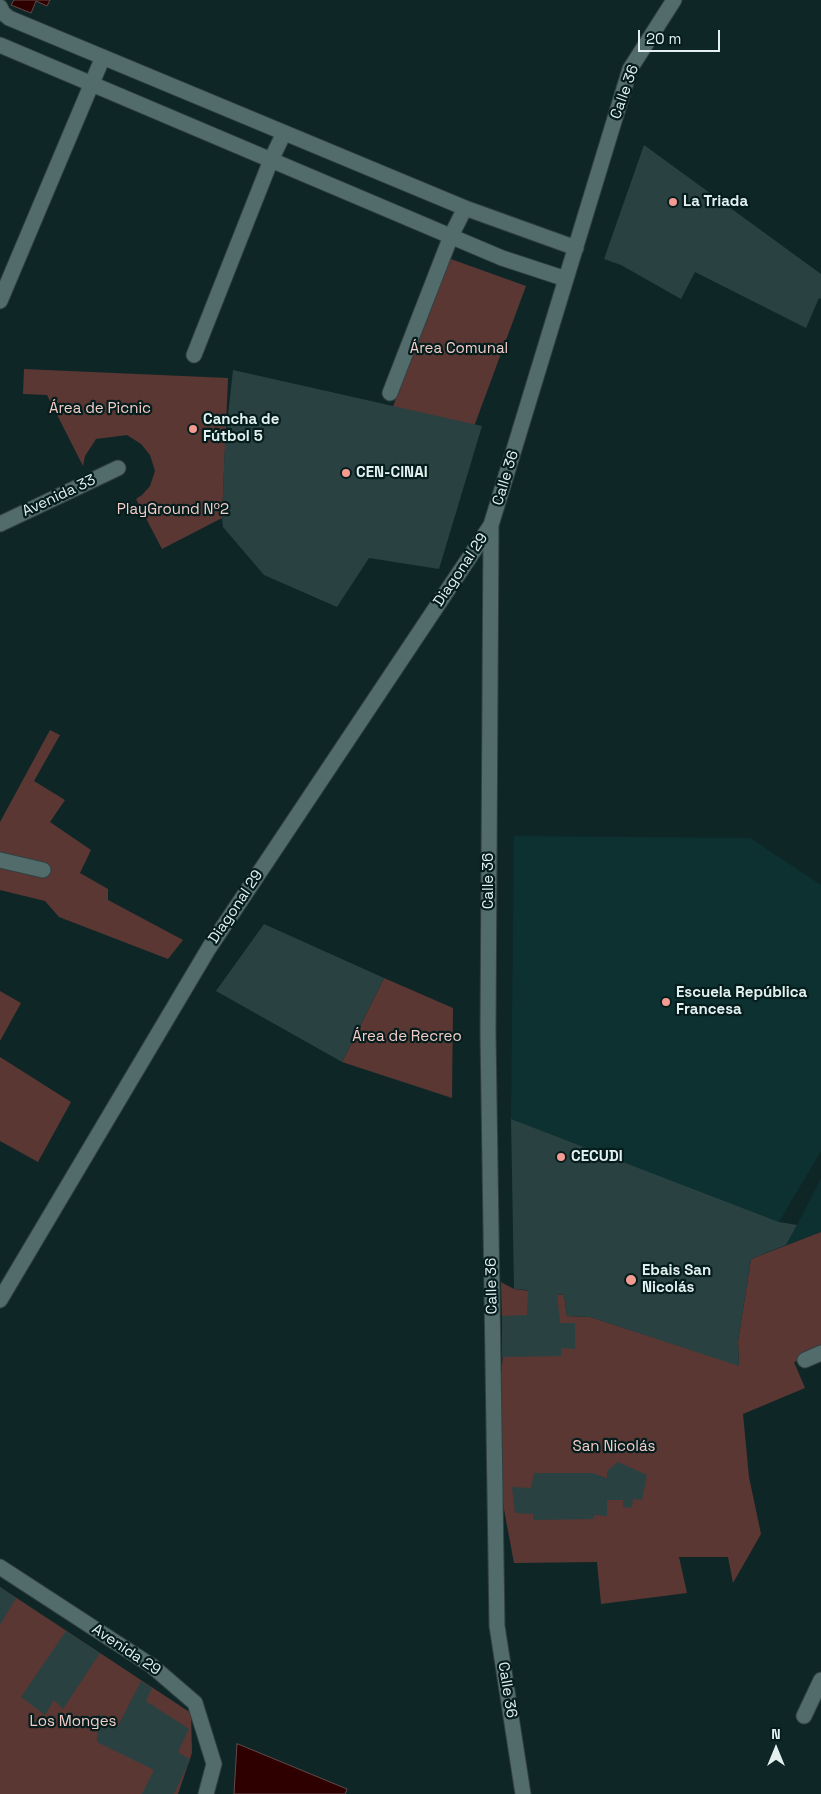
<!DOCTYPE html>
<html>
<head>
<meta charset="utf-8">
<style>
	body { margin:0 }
	#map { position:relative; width:821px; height:1794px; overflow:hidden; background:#0f2627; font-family:"Space Grotesk",sans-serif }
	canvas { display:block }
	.north { position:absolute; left:751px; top:1724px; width:50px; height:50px; -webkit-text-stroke:4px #051d1d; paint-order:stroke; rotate:0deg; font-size:14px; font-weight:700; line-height:20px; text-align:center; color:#e2f0ef }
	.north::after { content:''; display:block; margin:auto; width:18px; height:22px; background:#e2f0ef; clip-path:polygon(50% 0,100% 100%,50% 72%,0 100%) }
	.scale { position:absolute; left:638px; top:30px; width:82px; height:22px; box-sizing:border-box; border:2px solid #e2f0ef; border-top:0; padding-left:6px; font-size:15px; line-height:18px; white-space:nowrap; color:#e2f0ef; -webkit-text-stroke:4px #051d1d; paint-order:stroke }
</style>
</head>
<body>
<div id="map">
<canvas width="821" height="1794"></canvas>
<div class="north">N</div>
<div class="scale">20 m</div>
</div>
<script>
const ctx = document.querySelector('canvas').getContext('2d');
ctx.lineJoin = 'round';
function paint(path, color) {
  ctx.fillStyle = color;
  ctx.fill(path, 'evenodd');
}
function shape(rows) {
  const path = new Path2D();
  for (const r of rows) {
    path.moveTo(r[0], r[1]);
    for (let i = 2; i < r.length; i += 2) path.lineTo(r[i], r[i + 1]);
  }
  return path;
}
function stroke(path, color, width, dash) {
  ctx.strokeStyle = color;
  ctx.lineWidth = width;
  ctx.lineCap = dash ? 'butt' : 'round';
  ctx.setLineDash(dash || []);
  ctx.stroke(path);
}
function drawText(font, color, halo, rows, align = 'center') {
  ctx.font = font + ' "Space Grotesk",sans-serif';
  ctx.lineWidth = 4.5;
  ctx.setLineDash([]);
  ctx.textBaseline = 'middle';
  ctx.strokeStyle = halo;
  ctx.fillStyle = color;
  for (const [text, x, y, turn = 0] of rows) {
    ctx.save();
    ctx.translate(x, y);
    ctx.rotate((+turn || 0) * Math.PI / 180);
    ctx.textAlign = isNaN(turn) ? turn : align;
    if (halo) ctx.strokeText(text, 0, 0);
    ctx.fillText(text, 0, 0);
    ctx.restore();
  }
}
const built = shape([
	[514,836,750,838,821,885,821,1151,779,1222,511,1119],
	[821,1179,821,1232,786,1245,797,1225]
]);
const green = shape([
	[448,258,526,286,469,440,391,412],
	[24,369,228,378,222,518,162,549,136,499,142,495,150,486,155,471,150,455,141,444,127,435,96,439,85,456,83,466,47,395,23,394],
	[50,730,60,735,34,781,65,800,50,822,91,850,80,873,108,889,108,900,183,940,168,959,59,917,45,901,0,890,0,822],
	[384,978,453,1008,452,1098,342,1062],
	[0,991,21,1003,0,1041],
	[0,1057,71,1102,38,1162,0,1141],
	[821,1232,821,1353,794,1362,805,1388,743,1414,749,1477,761,1534,733,1583,728,1557,679,1557,687,1593,601,1604,597,1562,514,1563,494,1456,503,1354,501,1282,514,1289,564,1295,567,1316,590,1317,739,1365,738,1341,751,1259],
	[0,1587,191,1713,192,1753,178,1794,0,1794]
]);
const water = shape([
	[14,0,50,0,47,6,36,1,31,13,11,5,14,0],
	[237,1744,238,1744,347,1789,345,1794,234,1794,237,1744]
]);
const building = shape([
	[644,145,821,274,821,299,819,298,806,328,695,272,681,299,621,265,604,259],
	[233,370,482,426,439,569,369,558,337,607,264,575,223,527,222,518,225,443],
	[264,924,384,978,342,1062,216,991],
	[511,1119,779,1222,797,1225,786,1245,751,1259,738,1341,739,1366,590,1317,567,1316,564,1295,557,1294,560,1323,575,1323,575,1349,561,1348,561,1356,502,1357,502,1316,527,1315,528,1290,514,1289],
	[618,1462,647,1475,642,1500,633,1499,632,1508,623,1507,623,1500,607,1500,607,1516,594,1515,593,1519,533,1520,533,1514,515,1513,512,1487,531,1488,534,1473,592,1473,607,1478,607,1471],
	[0,1587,16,1598,0,1625],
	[66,1631,100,1653,63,1709,54,1700,45,1715,21,1697],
	[141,1681,152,1688,146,1701,189,1729,178,1752,190,1760,174,1794,142,1794,154,1770,97,1742,99,1714,118,1726]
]);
const minor = shape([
	[0,7,3,13,9,18,465,208,576,248],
	[0,45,502,258,566,279],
	[0,301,103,57],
	[194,355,271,160,284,133],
	[390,393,451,236,465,208],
	[0,524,118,468],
	[0,860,43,870],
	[0,1300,209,948,491,525],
	[805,1360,821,1353],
	[0,1567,152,1666,195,1703,214,1764,206,1794],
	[804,1716,821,1680],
	[523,1794,497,1626,488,1032,491,525,630,69,674,0]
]);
const markers = [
	[673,202,5,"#f59c92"],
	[193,429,5,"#f59c92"],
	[346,473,5,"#f59c92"],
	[666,1002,5,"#f59c92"],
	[561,1157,5,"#f59c92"],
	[631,1280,6,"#f59c92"]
];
const streetNames = [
	["Calle 36",625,92,-70],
	["Calle 36",506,478,-73],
	["Avenida 33",59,496,-25],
	["Diagonal 29",461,570,-56],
	["Calle 36",489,881,-90],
	["Diagonal 29",236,907,-56],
	["Calle 36",492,1286,-91],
	["Avenida 29",126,1650,34],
	["Calle 36",507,1690,81]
];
const poiNames = [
	["La Triada",683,202],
	["Cancha de",203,420],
	["Fútbol 5",203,437],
	["CEN-CINAI",356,473],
	["Escuela República",676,993],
	["Francesa",676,1010],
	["CECUDI",571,1157],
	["Ebais San",642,1271],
	["Nicolás",642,1288]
];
const parkNames = [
	["Área Comunal",459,349],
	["Área de Picnic",100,409],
	["PlayGround Nº2",173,510],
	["Área de Recreo",407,1037],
	["San Nicolás",614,1447],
	["Los Monges",73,1722]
];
paint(built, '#0d3131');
paint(green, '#5a3733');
paint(water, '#2f0000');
stroke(water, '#654848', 1);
paint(building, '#2a4142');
stroke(minor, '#324040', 17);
stroke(minor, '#526b6b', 15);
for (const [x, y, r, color] of markers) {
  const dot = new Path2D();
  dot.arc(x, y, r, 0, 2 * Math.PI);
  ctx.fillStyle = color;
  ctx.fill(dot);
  stroke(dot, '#051d1d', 2);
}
drawText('15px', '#e2f0ef', '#051d1d', streetNames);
drawText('bold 15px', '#e2f0ef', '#051d1d', poiNames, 'left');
drawText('15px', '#f5cdc8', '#051d1d', parkNames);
</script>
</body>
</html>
